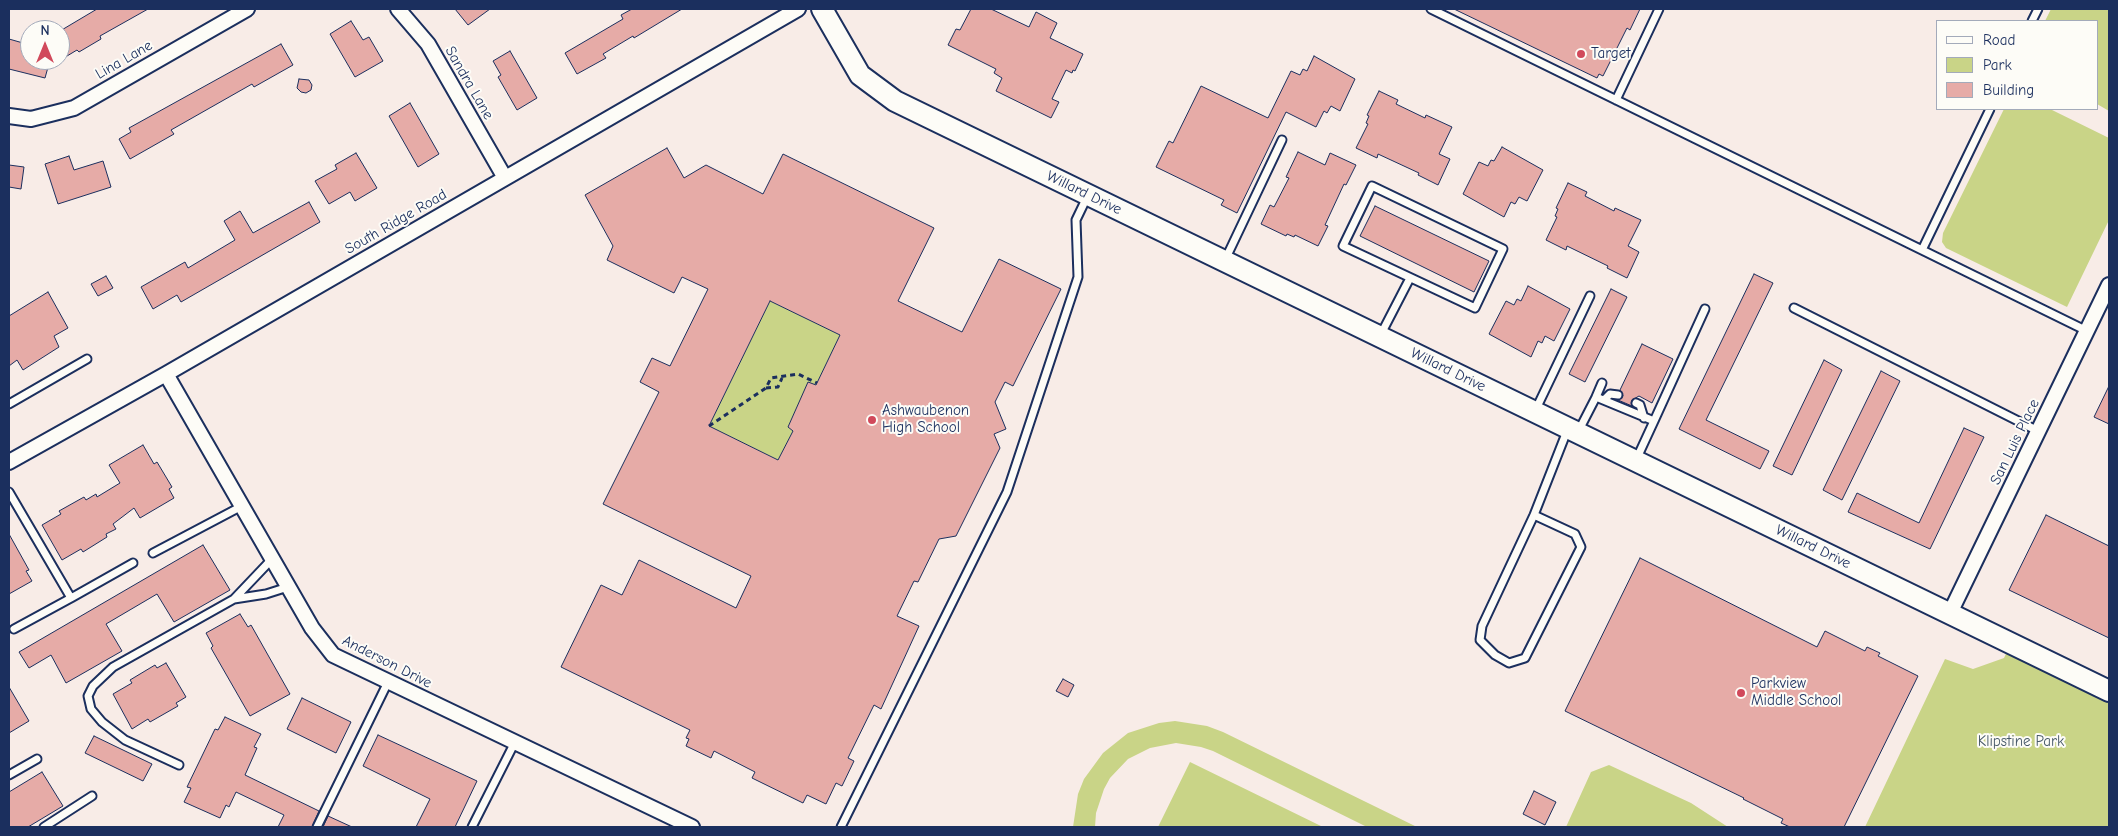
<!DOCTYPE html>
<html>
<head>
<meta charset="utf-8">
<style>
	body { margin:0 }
	#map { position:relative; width:2118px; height:836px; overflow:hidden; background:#f8ece7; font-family:"Comic Neue",sans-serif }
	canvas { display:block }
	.frame { position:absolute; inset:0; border:10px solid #1b2f5e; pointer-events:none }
	.legend { position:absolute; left:1936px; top:20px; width:162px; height:90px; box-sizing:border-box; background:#fdfcf7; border:1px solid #a3aaba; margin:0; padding:6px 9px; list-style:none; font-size:15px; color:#1b2f5e }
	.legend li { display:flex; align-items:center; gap:10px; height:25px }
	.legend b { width:25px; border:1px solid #a3aaba }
	.north { position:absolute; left:20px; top:20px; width:50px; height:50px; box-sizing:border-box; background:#fdfcf7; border:1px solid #a3aaba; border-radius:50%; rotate:0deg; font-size:14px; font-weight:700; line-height:20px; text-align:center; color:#1b2f5e }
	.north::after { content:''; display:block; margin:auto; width:18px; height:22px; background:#d1495b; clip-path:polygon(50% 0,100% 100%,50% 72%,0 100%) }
</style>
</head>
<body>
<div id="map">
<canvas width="2118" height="836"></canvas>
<div class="frame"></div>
<ul class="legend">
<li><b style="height:6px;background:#fdfcf7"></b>Road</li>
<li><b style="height:14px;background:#c9d487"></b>Park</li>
<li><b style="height:14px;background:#e6aba7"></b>Building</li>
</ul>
<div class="north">N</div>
</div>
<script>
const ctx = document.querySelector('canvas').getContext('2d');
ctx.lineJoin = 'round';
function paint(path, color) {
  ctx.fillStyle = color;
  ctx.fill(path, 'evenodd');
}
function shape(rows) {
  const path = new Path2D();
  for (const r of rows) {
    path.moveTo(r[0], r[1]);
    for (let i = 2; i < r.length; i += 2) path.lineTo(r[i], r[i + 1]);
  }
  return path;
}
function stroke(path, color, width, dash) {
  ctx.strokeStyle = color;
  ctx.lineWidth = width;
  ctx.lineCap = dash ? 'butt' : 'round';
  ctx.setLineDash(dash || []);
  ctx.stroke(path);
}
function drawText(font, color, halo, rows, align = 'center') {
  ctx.font = font + ' "Comic Neue",sans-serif';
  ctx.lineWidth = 4;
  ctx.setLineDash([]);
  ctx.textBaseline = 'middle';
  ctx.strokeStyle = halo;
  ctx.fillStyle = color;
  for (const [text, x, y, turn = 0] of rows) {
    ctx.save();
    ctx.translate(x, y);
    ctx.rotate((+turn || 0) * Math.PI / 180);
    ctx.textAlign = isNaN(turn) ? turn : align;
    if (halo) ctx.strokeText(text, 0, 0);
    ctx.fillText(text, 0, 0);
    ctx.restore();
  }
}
const green = shape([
	[2051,9,2109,9,2109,111,2097,104,2097,21,2045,21],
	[2004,109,2050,109,2109,138,2109,220,2067,307,1946,248,1942,242,1943,233],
	[770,301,840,335,816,385,808,383,788,427,793,431,778,460,709,426],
	[2011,643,2109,691,2109,827,1865,827,1945,659,1973,669,2004,658],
	[1175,721,1207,726,1223,732,1417,827,1367,827,1213,751,1201,747,1176,743,1150,748,1128,759,1110,778,1104,789,1096,813,1095,827,1073,827,1078,794,1084,779,1103,753,1128,733,1159,723],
	[1190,762,1323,827,1158,827],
	[1609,765,1691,803,1728,827,1566,827,1591,772]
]);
const building = shape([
	[97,9,148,9,100,36,101,39,79,52,77,50,67,56,60,44,60,31,97,9],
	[455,9,490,9,468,25,455,9],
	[632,9,682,9,634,38,633,36,603,54,606,58,577,74,565,53,623,19,621,15,632,9],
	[971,9,991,9,1029,27,1036,12,1057,23,1050,38,1083,54,1075,71,1073,70,1072,73,1066,70,1052,99,1059,102,1051,118,996,91,1002,78,994,73,996,69,948,45,956,29,960,30,971,9],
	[1454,9,1640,9,1630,30,1627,28,1603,76,1599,74,1597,78,1454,9],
	[351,21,363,40,369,37,383,61,355,77,330,34,351,21],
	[9,39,30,45,30,60,50,60,45,78,9,69,9,39],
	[281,44,293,65,254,87,252,84,171,130,174,134,130,159,119,139,131,132,129,128,281,44],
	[510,51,537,98,517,110,498,77,501,75,493,61,510,51],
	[1314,56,1355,79,1340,111,1331,106,1327,113,1324,111,1316,127,1286,112,1237,213,1221,205,1224,200,1156,167,1169,141,1173,143,1201,86,1268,118,1291,71,1300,75,1303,69,1307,71,1314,56],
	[299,79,309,80,312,85,311,90,306,93,301,92,297,88,299,79],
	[1379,91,1398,100,1396,104,1425,118,1426,115,1452,127,1439,154,1450,159,1438,185,1418,175,1419,173,1378,154,1377,158,1356,148,1368,124,1366,123,1369,116,1367,115,1379,91],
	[410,103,439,154,418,167,389,116,410,103],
	[1502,147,1543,170,1527,201,1519,197,1515,204,1511,202,1504,217,1463,194,1479,162,1488,166,1491,160,1494,161,1502,147],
	[667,148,684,178,706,165,763,194,783,154,934,228,898,301,962,332,999,259,1061,289,1013,386,1005,382,995,402,1006,429,994,434,1000,448,956,536,939,539,918,582,914,581,897,616,919,626,881,709,874,705,848,758,854,761,842,786,836,783,826,804,807,795,803,803,752,778,755,772,714,751,711,758,686,746,689,739,686,738,690,730,561,667,601,585,622,595,639,560,736,608,751,576,603,504,659,392,640,382,652,358,670,366,708,289,682,277,674,293,607,260,613,246,585,195,667,148],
	[770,301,840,335,816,385,808,382,788,427,793,431,778,460,709,426,770,301],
	[1298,152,1325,165,1330,153,1356,165,1346,185,1344,184,1325,225,1328,226,1318,246,1295,235,1294,237,1287,234,1286,236,1261,224,1270,205,1274,207,1289,178,1286,177,1298,152],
	[356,153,377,188,355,201,350,192,329,204,315,181,337,169,335,165,356,153],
	[69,156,74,170,103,161,111,187,58,204,45,164,69,156],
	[9,165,24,167,21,189,9,187,9,165],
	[1568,183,1587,192,1585,196,1614,211,1615,208,1641,220,1628,246,1639,252,1627,278,1607,268,1608,266,1567,246,1566,250,1546,240,1557,217,1555,216,1558,209,1556,208,1568,183],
	[309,202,320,222,181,302,177,295,153,309,141,287,185,262,188,268,235,240,224,221,240,211,253,233,309,202],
	[1375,206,1489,261,1474,292,1360,236,1375,206],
	[1754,274,1773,283,1706,420,1769,451,1760,469,1679,429,1754,274],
	[106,276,113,288,98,296,91,284,106,276],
	[1528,286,1570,309,1554,341,1545,336,1542,343,1538,341,1531,357,1489,334,1506,301,1514,305,1517,299,1521,301,1528,286],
	[1611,289,1627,297,1585,382,1569,374,1611,289],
	[48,292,68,328,54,336,59,347,23,370,17,360,9,366,9,316,48,292],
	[1642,344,1673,359,1652,403,1639,396,1632,400,1632,406,1618,400,1623,396,1620,390,1642,344],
	[1824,360,1842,370,1792,475,1773,466,1824,360],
	[1881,371,1900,381,1842,500,1823,490,1881,371],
	[2109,386,2109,424,2094,417,2109,386],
	[1964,428,1984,437,1930,549,1848,512,1857,493,1919,523,1964,428],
	[143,445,154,464,157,462,172,487,169,489,174,498,140,518,134,508,113,524,116,529,106,534,107,537,83,552,81,549,62,560,42,525,61,514,59,511,84,497,86,500,96,494,97,497,120,483,109,465,143,445],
	[2046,515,2109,546,2109,638,2009,590,2046,515],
	[9,534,29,570,26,571,32,581,9,594,9,534],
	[203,545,230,590,174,622,157,594,106,624,122,651,66,683,51,655,29,668,19,652,203,545],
	[1640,558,1817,647,1825,631,1865,651,1867,647,1880,653,1878,656,1918,676,1844,827,1790,827,1781,823,1783,819,1743,799,1744,798,1565,711,1640,558],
	[240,614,248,627,251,625,290,694,250,716,211,648,213,646,206,633,240,614],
	[166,663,186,697,176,703,178,706,150,722,148,719,132,729,113,694,132,683,130,680,155,665,157,668,166,663],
	[1063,679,1074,685,1068,697,1056,691,1063,679],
	[9,687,29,721,9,733,9,687],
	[302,698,351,722,336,753,287,729,302,698],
	[225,717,261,734,254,747,257,748,245,775,319,811,312,827,278,827,284,815,236,792,229,807,226,805,220,818,184,802,191,788,187,787,215,729,218,730,225,717],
	[378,735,477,781,455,827,416,827,430,799,363,766,378,735],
	[94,736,152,764,143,781,85,753,94,736],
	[42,772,63,806,28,827,9,827,9,792,42,772],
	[1534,791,1556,802,1545,825,1523,814,1534,791],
	[328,816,352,827,323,827,328,816]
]);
const path = shape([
	[766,388,778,387,782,378],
	[709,426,766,388,771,378,798,374,817,383]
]);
const lane = shape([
	[1431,9,2087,331],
	[2032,21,2038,9],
	[1616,100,1659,9],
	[1372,186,1503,249,1475,308,1343,246,1372,186],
	[1922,250,1990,109],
	[1225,260,1282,140],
	[1794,308,2038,431],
	[1380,336,1410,278],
	[1596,397,1602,383],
	[1604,400,1610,394,1618,395],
	[1636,403,1640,405,1644,418],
	[9,404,87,359],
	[1536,409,1590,296],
	[1654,421,1705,309],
	[1578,432,1596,397,1654,421,1636,460],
	[9,492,71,598,133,563],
	[1534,515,1575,534,1581,547,1525,658,1509,663,1495,655,1480,640,1482,626,1534,515,1567,431],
	[153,553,242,506],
	[234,599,272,559],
	[14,629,71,598],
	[179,765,125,740,102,722,91,709,88,696,93,686,113,667,234,599,266,594,288,587],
	[9,775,37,759],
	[44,827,92,796],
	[317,827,388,682],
	[472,827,515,742],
	[841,827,1007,492,1078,277,1076,220,1088,195]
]);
const street = shape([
	[398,9,428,44,505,178],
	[9,116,31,119,74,108,247,9],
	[166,374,312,628,333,655,692,827],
	[9,462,166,374,798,9],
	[1950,613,2109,285]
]);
const secondary = shape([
	[822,9,860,75,895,101,2109,691]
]);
const markers = [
	[1581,54,5,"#d1495b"],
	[872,420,5,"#d1495b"],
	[1741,693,5,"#d1495b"]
];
const poiNames = [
	["Target",1591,54],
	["Ashwaubenon",882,411],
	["High School",882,428],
	["Parkview",1751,684],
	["Middle School",1751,701]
];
const streetNames = [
	["Lina Lane",124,60,-30],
	["Sandra Lane",469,83,60],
	["Willard Drive",1084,193,26],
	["South Ridge Road",396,222,-30],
	["Willard Drive",1448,370,26],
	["San Luis Place",2015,442,-64],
	["Willard Drive",1813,547,26],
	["Anderson Drive",387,662,27]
];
const parkNames = [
	["Klipstine Park",2021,742]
];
paint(green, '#c9d487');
paint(building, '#e6aba7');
stroke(building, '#1b2f5e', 1);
stroke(lane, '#1b2f5e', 11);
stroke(street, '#1b2f5e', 18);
stroke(secondary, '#1b2f5e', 24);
stroke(path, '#1b2f5e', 3, [5, 4]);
stroke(lane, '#fdfcf7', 7);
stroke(street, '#fdfcf7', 14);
stroke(secondary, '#fdfcf7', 20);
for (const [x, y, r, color] of markers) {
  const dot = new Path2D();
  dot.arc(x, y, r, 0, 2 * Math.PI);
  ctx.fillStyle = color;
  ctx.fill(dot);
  stroke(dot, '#fdfcf7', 2);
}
drawText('15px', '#1b2f5e', '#fdfcf7', poiNames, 'left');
drawText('15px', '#1b2f5e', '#fdfcf7', streetNames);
drawText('15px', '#465868', '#fdfcf7', parkNames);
</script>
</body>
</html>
